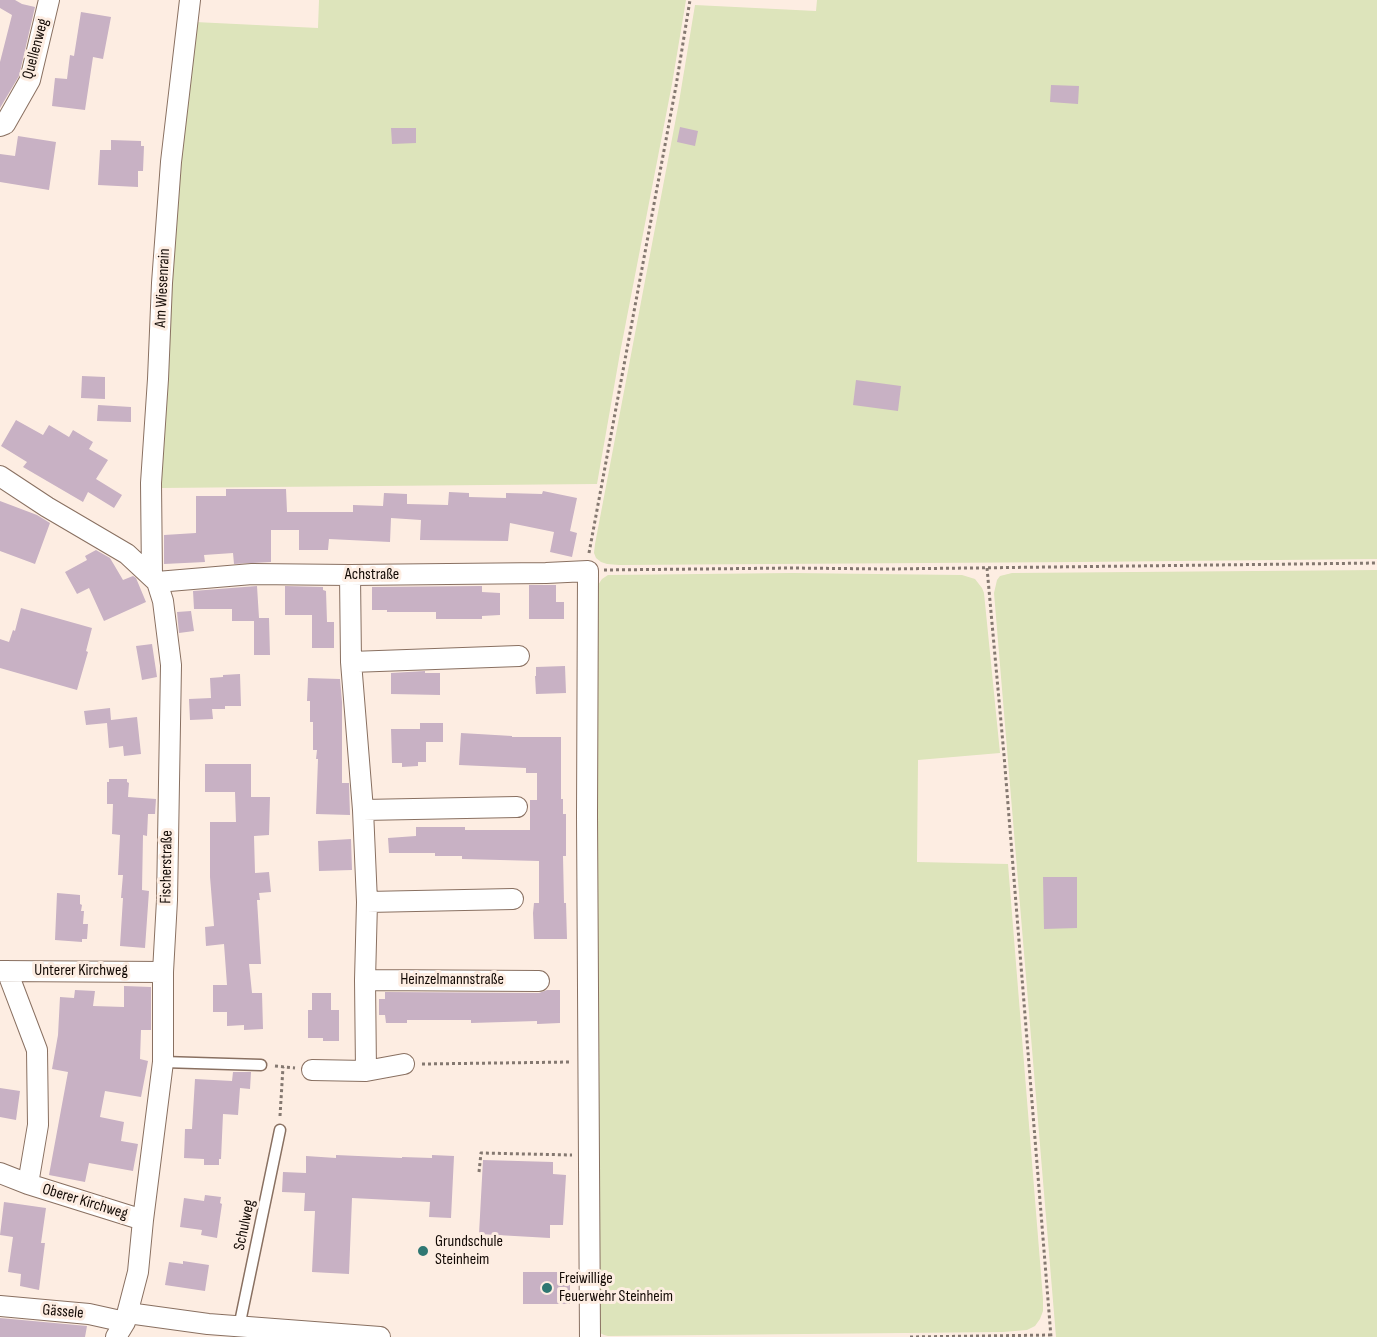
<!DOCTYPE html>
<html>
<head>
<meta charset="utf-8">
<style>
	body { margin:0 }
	canvas { display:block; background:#fdede2 }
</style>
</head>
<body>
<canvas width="1377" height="1337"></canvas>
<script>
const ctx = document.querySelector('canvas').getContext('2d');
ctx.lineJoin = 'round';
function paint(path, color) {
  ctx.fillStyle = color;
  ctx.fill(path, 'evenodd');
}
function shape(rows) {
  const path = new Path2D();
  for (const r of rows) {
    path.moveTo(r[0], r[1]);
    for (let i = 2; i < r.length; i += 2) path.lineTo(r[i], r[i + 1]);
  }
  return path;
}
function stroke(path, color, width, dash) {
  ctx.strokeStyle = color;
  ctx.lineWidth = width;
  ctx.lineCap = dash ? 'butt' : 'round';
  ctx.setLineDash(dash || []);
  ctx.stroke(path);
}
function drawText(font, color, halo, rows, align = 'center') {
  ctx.font = font + ' "Sofia Sans Condensed",sans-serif';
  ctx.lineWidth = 6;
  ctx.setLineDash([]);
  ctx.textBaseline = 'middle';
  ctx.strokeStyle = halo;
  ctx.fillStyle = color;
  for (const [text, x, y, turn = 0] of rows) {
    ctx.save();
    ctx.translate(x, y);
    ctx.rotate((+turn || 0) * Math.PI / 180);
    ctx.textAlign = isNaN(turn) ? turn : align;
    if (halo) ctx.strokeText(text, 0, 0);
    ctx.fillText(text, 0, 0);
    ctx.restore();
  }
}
const green = shape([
	[319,0,686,0,672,84,620,353,597,484,159,488,181,135,195,22,318,28],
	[817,0,1377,0,1377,559,1079,562,619,565,607,564,601,562,596,558,594,553,595,544,679,102,695,5,816,11],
	[1377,570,1377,1337,1056,1337,994,593,997,580,1000,576,1012,573],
	[792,573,962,575,975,579,982,588,984,593,1000,753,918,760,917,862,1008,864,1043,1299,1043,1311,1040,1319,1035,1326,1027,1330,1003,1332,608,1336,604,1335,598,1332,594,684,598,585,602,579,608,575]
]);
const building = shape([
	[0,0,15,0,22,4,35,7,19,76,0,108,0,62,12,15,0,8],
	[81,12,111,17,103,59,93,57,85,110,52,106,55,78,67,79,70,55,74,56],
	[1051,85,1079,86,1078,104,1050,102],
	[680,127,698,131,695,146,677,142],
	[391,128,416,128,416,143,392,144],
	[18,136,56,142,49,190,0,182,0,154,15,156],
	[111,140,141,141,141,146,144,146,143,171,138,171,138,187,98,185,100,150,111,150],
	[82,376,105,377,105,399,81,398],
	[856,380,901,386,898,411,853,405],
	[98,405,131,407,131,422,97,421],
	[16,420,43,435,49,425,69,437,73,430,93,442,89,449,108,460,96,479,122,495,114,508,88,492,83,502,23,467,27,462,1,446],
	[226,489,286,489,287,512,353,512,353,505,383,506,384,493,407,494,407,504,448,505,449,492,469,493,469,497,506,498,506,493,542,494,543,491,577,498,570,531,577,533,572,557,550,552,554,532,510,523,508,541,420,540,421,520,391,518,390,542,329,539,328,550,299,550,299,530,271,530,271,562,234,564,233,553,204,555,205,562,164,564,164,535,196,533,196,496,226,496],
	[0,501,37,515,50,523,35,564,0,551],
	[96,550,110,558,123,580,133,576,136,578,146,602,104,621,89,588,77,594,65,572,87,560,85,556],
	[529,585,556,585,556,602,564,602,564,619,529,619],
	[257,586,259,618,269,618,270,655,254,655,254,621,232,621,232,609,194,609,193,591],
	[285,586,323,587,323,590,326,591,327,622,334,622,334,648,312,648,312,615,285,615],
	[482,586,482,592,500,593,500,615,482,616,482,619,436,619,436,612,387,612,387,610,372,610,372,587],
	[21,608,92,628,86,651,88,652,77,690,0,668,0,639,9,642,13,630,15,631],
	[191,611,194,631,179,633,177,612],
	[152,644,157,677,142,680,136,646],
	[565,666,566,693,536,694,535,676,536,676,536,667],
	[425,671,425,673,440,673,440,695,391,694,391,673],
	[240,674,241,706,225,706,225,709,212,709,213,719,190,720,189,699,211,698,210,678,223,677,223,675],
	[308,678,340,679,342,702,342,783,349,783,350,815,316,814,318,759,316,759,317,750,313,750,313,722,310,722,310,701,307,701],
	[110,708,111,720,137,717,141,754,124,756,123,746,109,748,107,723,86,725,84,711],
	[420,723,443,723,443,742,426,742,426,762,418,762,418,766,402,767,402,763,392,763,391,729,420,729],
	[461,733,512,736,512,737,561,737,561,799,563,799,563,814,566,814,566,856,563,856,564,903,566,903,567,939,534,939,533,913,534,903,539,903,539,861,462,859,462,856,435,856,435,853,389,853,388,838,416,836,416,827,465,827,465,830,530,830,530,800,537,800,537,773,526,773,526,768,459,765],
	[205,764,251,764,251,797,270,797,269,835,254,836,255,873,269,872,271,892,259,893,260,900,257,900,261,964,249,964,252,993,262,993,263,1029,244,1030,244,1025,227,1026,227,1012,213,1012,213,985,227,985,224,944,206,946,205,927,214,926,210,877,210,822,236,822,235,792,205,792],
	[109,779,127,779,127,782,129,783,128,797,156,799,155,814,148,814,147,836,143,835,142,890,149,891,145,948,120,946,123,898,121,898,123,875,118,875,120,835,112,834,113,804,107,804,107,782,109,782],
	[351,839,352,870,319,871,318,841],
	[1043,877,1077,877,1077,928,1044,929],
	[57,893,80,895,80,904,82,905,81,911,84,911,83,924,88,924,87,939,82,939,82,942,55,940],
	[124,986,151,987,151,1030,141,1030,140,1059,148,1061,141,1097,105,1091,100,1117,124,1122,121,1141,138,1144,133,1171,89,1163,85,1182,49,1175,68,1072,52,1069,58,1035,60,997,74,998,75,990,95,991,93,1006,124,1007],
	[547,990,560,990,560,1023,537,1024,537,1021,471,1023,471,1020,407,1020,407,1023,386,1023,385,1015,379,1015,379,999,385,999,385,992,539,993],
	[312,993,331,993,331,1010,339,1010,339,1041,323,1041,323,1038,308,1038,308,1010,312,1010],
	[233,1072,251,1072,250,1089,240,1088,238,1115,223,1114,221,1159,219,1159,219,1165,204,1165,204,1159,184,1158,185,1129,192,1129,195,1079,232,1081],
	[0,1088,20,1091,16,1120,0,1117],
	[336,1155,402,1158,402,1157,432,1158,432,1155,454,1156,451,1218,429,1217,430,1202,352,1198,349,1274,312,1272,315,1211,304,1211,305,1193,282,1192,283,1172,306,1173,306,1156,336,1158],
	[483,1160,553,1162,553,1174,566,1175,563,1225,550,1225,550,1238,479,1234],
	[205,1195,221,1197,220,1203,222,1204,217,1238,201,1235,202,1230,180,1227,184,1198,204,1201],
	[4,1202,46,1208,41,1243,45,1243,39,1290,20,1286,21,1274,8,1272,13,1237,0,1235],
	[183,1261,209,1265,205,1291,165,1285,169,1262,183,1264],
	[523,1272,570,1272,570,1304,523,1304],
	[0,1318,87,1326,85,1337,0,1337]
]);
const path = shape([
	[589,553,676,86,690,0],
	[987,568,1004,755,1051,1337],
	[604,570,792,568,888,569,1377,563],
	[422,1064,572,1062],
	[275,1066,295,1068],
	[280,1116,283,1067],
	[479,1172,481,1153,572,1155],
	[910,1337,1051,1335]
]);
const lane = shape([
	[163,1062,261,1065],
	[239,1327,280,1130]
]);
const street = shape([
	[0,126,5,124,30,80,49,0],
	[0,476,47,507,127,554,157,582,163,601,171,665,167,900,163,972,163,1062,143,1220,138,1272,125,1322,116,1337],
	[350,575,351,662,363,810,367,902,365,980,366,1071],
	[152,577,151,483,158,379,162,283,171,162,190,0],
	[157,582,252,574,350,575,546,573,588,571,587,815,590,1337],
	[351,662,519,656],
	[363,810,517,807],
	[367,902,513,899],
	[0,971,163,972],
	[7,971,37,1050,38,1125,28,1184],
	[365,980,539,981],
	[312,1070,366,1071,404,1064],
	[0,1173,28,1184,143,1220],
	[0,1306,89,1314,125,1322],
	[128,1313,208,1324,380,1337]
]);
const markers = [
	[423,1251,6,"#2f7772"],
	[547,1288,6,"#2f7772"]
];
const streetNames = [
	["Quellenweg",36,49,-75],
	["Am Wiesenrain",163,288,-87],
	["Achstraße",372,575],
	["Fischerstraße",167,867,-89],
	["Unterer Kirchweg",81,971],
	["Heinzelmannstraße",452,980],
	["Oberer Kirchweg",85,1202,17],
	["Schulweg",245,1225,-78],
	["Gässele",63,1312,5]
];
const poiNames = [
	["Grundschule",435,1242],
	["Steinheim",435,1260],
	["Freiwillige",559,1279],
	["Feuerwehr Steinheim",559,1297]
];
paint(green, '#dde4bb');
paint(building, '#c8b1c4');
stroke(lane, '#897061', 13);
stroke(street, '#897061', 22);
stroke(path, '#847870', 3, [3, 3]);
stroke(lane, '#fff', 10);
stroke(street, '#fff', 20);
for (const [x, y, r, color] of markers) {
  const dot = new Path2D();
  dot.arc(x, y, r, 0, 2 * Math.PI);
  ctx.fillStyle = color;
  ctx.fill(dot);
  stroke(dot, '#fdede2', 2);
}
drawText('16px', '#130a05', '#fdede2', streetNames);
drawText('16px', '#130a05', '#fdede2', poiNames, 'left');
</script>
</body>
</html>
